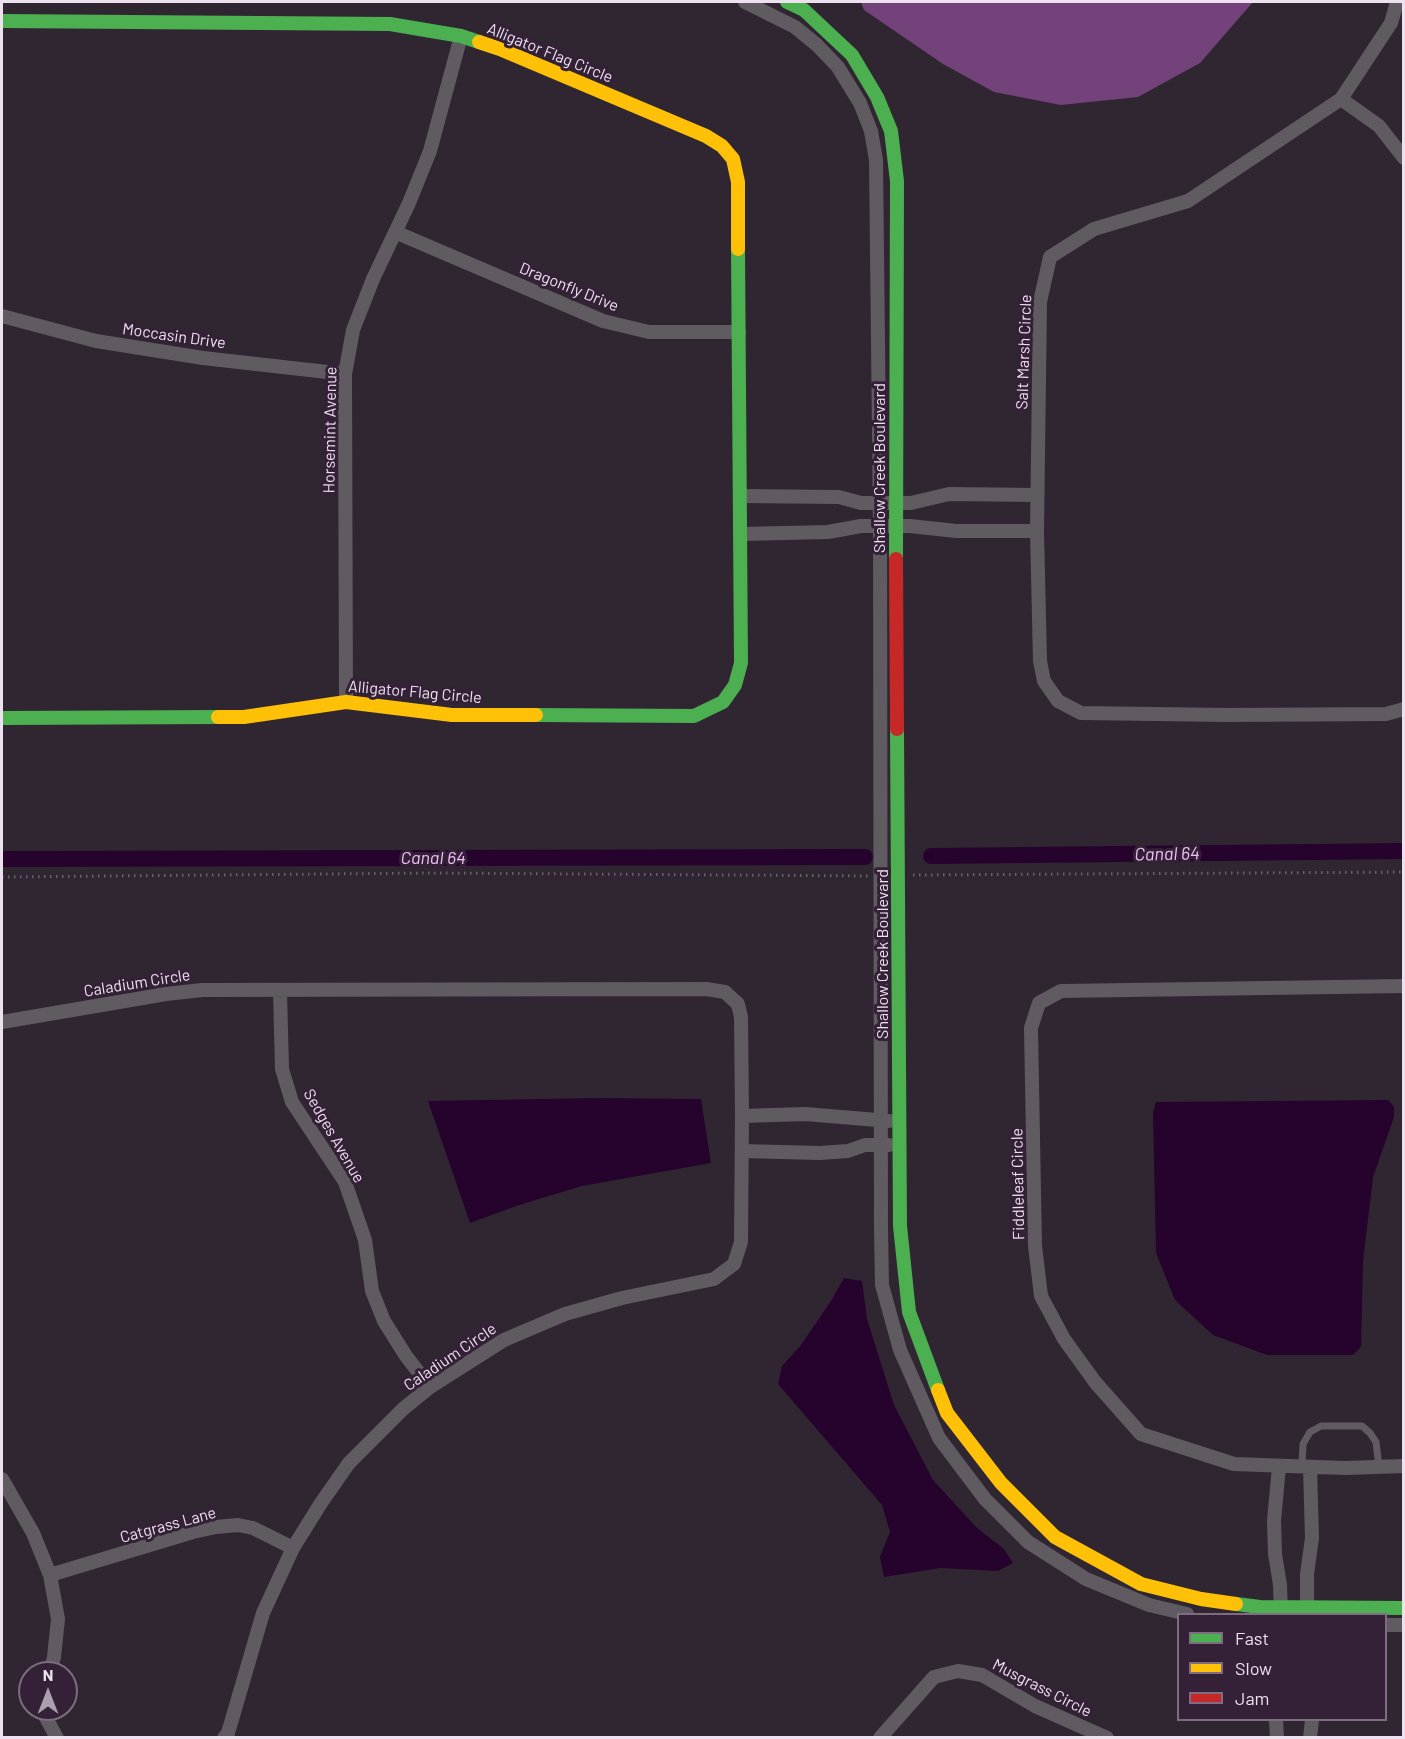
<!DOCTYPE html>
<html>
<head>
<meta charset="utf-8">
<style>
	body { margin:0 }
	#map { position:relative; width:1405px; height:1739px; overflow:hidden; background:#302632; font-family:Barlow,sans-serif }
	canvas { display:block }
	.frame { position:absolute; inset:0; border:3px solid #ede0ef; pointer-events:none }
	.legend { position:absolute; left:1177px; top:1613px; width:210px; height:108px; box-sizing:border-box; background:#342137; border:2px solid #7e6d81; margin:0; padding:8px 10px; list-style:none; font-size:18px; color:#ede0ef }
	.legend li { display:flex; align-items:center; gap:12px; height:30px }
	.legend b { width:30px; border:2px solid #7e6d81 }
	.north { position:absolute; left:18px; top:1661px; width:60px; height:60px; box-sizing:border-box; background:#342137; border:2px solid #7e6d81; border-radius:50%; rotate:0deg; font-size:16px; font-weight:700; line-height:24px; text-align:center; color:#ede0ef }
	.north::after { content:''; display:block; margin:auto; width:21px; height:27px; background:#ab9fad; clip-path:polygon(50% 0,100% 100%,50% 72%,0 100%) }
</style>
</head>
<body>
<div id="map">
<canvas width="1405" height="1739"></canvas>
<div class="frame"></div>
<ul class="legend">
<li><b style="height:8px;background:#4caf50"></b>Fast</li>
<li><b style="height:8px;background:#ffc107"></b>Slow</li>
<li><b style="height:8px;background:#c62828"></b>Jam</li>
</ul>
<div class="north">N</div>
</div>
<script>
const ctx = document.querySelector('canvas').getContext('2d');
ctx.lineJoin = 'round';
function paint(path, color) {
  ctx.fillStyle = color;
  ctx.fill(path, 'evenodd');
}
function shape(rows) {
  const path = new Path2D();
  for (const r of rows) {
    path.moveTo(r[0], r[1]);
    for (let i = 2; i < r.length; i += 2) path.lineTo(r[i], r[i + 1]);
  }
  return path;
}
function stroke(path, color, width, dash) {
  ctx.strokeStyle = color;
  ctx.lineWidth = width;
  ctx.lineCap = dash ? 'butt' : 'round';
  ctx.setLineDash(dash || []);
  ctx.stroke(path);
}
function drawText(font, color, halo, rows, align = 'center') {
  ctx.font = font + ' Barlow,sans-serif';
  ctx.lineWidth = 6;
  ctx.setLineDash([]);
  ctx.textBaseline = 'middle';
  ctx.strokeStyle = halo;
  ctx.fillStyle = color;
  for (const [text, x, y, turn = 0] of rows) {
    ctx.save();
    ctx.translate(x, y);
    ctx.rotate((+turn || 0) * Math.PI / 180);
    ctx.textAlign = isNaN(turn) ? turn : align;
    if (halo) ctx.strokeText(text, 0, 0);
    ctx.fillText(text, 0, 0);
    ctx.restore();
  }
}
const forest = shape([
	[861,2,1253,2,1200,63,1138,97,1061,105,994,92,943,64,864,10]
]);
const water = shape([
	[597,1098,701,1099,711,1163,582,1186,516,1206,470,1223,428,1101],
	[1388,1100,1394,1107,1394,1117,1373,1177,1363,1261,1361,1347,1353,1355,1267,1355,1213,1335,1175,1300,1156,1253,1153,1113,1156,1102],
	[844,1278,862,1281,867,1319,894,1405,933,1480,977,1528,1004,1549,1013,1563,998,1571,940,1568,884,1577,880,1557,890,1532,882,1505,778,1384,782,1366,801,1345,831,1301]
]);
const canal = shape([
	[931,856,1404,851],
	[2,859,865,857]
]);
const path = shape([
	[913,875,1404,872],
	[2,877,433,873,868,876]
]);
const lane = shape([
	[1302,1466,1303,1444,1310,1432,1321,1426,1362,1426,1370,1433,1376,1442,1379,1467]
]);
const street = shape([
	[745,2,795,27,817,45,838,67,860,103,871,131,876,160,880,526,881,1229,882,1285,900,1350,939,1438,985,1499,1028,1542,1086,1579,1149,1605,1187,1614],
	[1397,2,1391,23,1341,99,1188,201,1094,229,1050,257,1040,302,1037,531,1040,661,1044,681,1058,701,1081,713,1228,715,1386,714,1404,709],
	[1341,99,1379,126,1404,158],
	[395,232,603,321,649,332,739,332],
	[2,316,96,341,203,358,345,374],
	[740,496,839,497,861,503,911,503,949,494,1037,495],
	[740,534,828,532,861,526,910,526,956,531,1037,531],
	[346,702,345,374,353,330,373,279,409,203,430,151,461,36],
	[1404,986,1061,991,1039,1003,1031,1028,1035,1246,1041,1296,1064,1339,1095,1382,1141,1434,1234,1464,1345,1468,1404,1466],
	[280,991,282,1069,292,1102,345,1182,365,1240,372,1291,384,1321,406,1356,430,1387],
	[2,1022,166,994,202,990,706,989,725,992,738,1004,741,1017,742,1116,741,1242,734,1264,714,1279,622,1298,565,1314,504,1340,430,1387,403,1409,349,1463,321,1503,293,1548,263,1613,228,1733,224,1738],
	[742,1116,805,1114,889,1121],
	[742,1151,820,1153,848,1151,865,1145,889,1145],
	[1279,1466,1274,1521,1275,1554,1280,1585,1281,1614],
	[2,1479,33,1533,50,1575,58,1619,54,1657,50,1673],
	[50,1575,193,1532,216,1527,238,1525,253,1528,293,1548],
	[1307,1614,1307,1574,1312,1538,1310,1467],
	[1386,1625,1404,1625],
	[45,1709,45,1716,57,1738],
	[1276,1720,1277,1738],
	[880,1738,934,1677,958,1671,982,1675,1035,1706,1107,1738],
	[1310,1738,1312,1720]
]);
const fast = shape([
	[787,2,804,10,852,55,877,97,891,131,897,181,896,559],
	[2,21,390,24,461,36,479,42],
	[536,715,694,716,723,702,735,685,741,663,738,249],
	[2,718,218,717],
	[897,729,900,1226,909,1312,938,1390],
	[1236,1604,1260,1607,1404,1608]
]);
const slow = shape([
	[479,42,500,49,706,136,722,146,733,159,738,182,738,249],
	[218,717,244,717,346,702,452,715,536,715],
	[938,1390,947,1413,1001,1483,1055,1537,1141,1584,1201,1599,1236,1604]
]);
const jam = shape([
	[896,559,897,729]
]);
const streetNames = [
	["Alligator Flag Circle",550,53,22],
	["Dragonfly Drive",569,287,22],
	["Moccasin Drive",174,336,8],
	["Salt Marsh Circle",1024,352,-88],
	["Horsemint Avenue",330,430,-89],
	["Shallow Creek Boulevard",880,468,-90],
	["Alligator Flag Circle",415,692,5],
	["Shallow Creek Boulevard",883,954,-90],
	["Caladium Circle",137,983,-9],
	["Sedges Avenue",334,1136,60],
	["Fiddleleaf Circle",1018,1184,-91],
	["Caladium Circle",450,1357,-34],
	["Catgrass Lane",168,1525,-15],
	["Musgrass Circle",1042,1688,27]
];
const waterNames = [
	["Canal 64",1167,854,-1],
	["Canal 64",433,858]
];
paint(forest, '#73427b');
paint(water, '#26032c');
stroke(canal, '#26032c', 16);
stroke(path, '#676268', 3, [1.5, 4.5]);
stroke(lane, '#5f5b60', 7);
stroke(street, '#5f5b60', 14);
stroke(fast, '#4caf50', 14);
stroke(slow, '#ffc107', 14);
stroke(jam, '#c62828', 14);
drawText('16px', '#ede0ef', '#342137', streetNames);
drawText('italic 18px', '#efc0f5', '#342137', waterNames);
</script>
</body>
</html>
